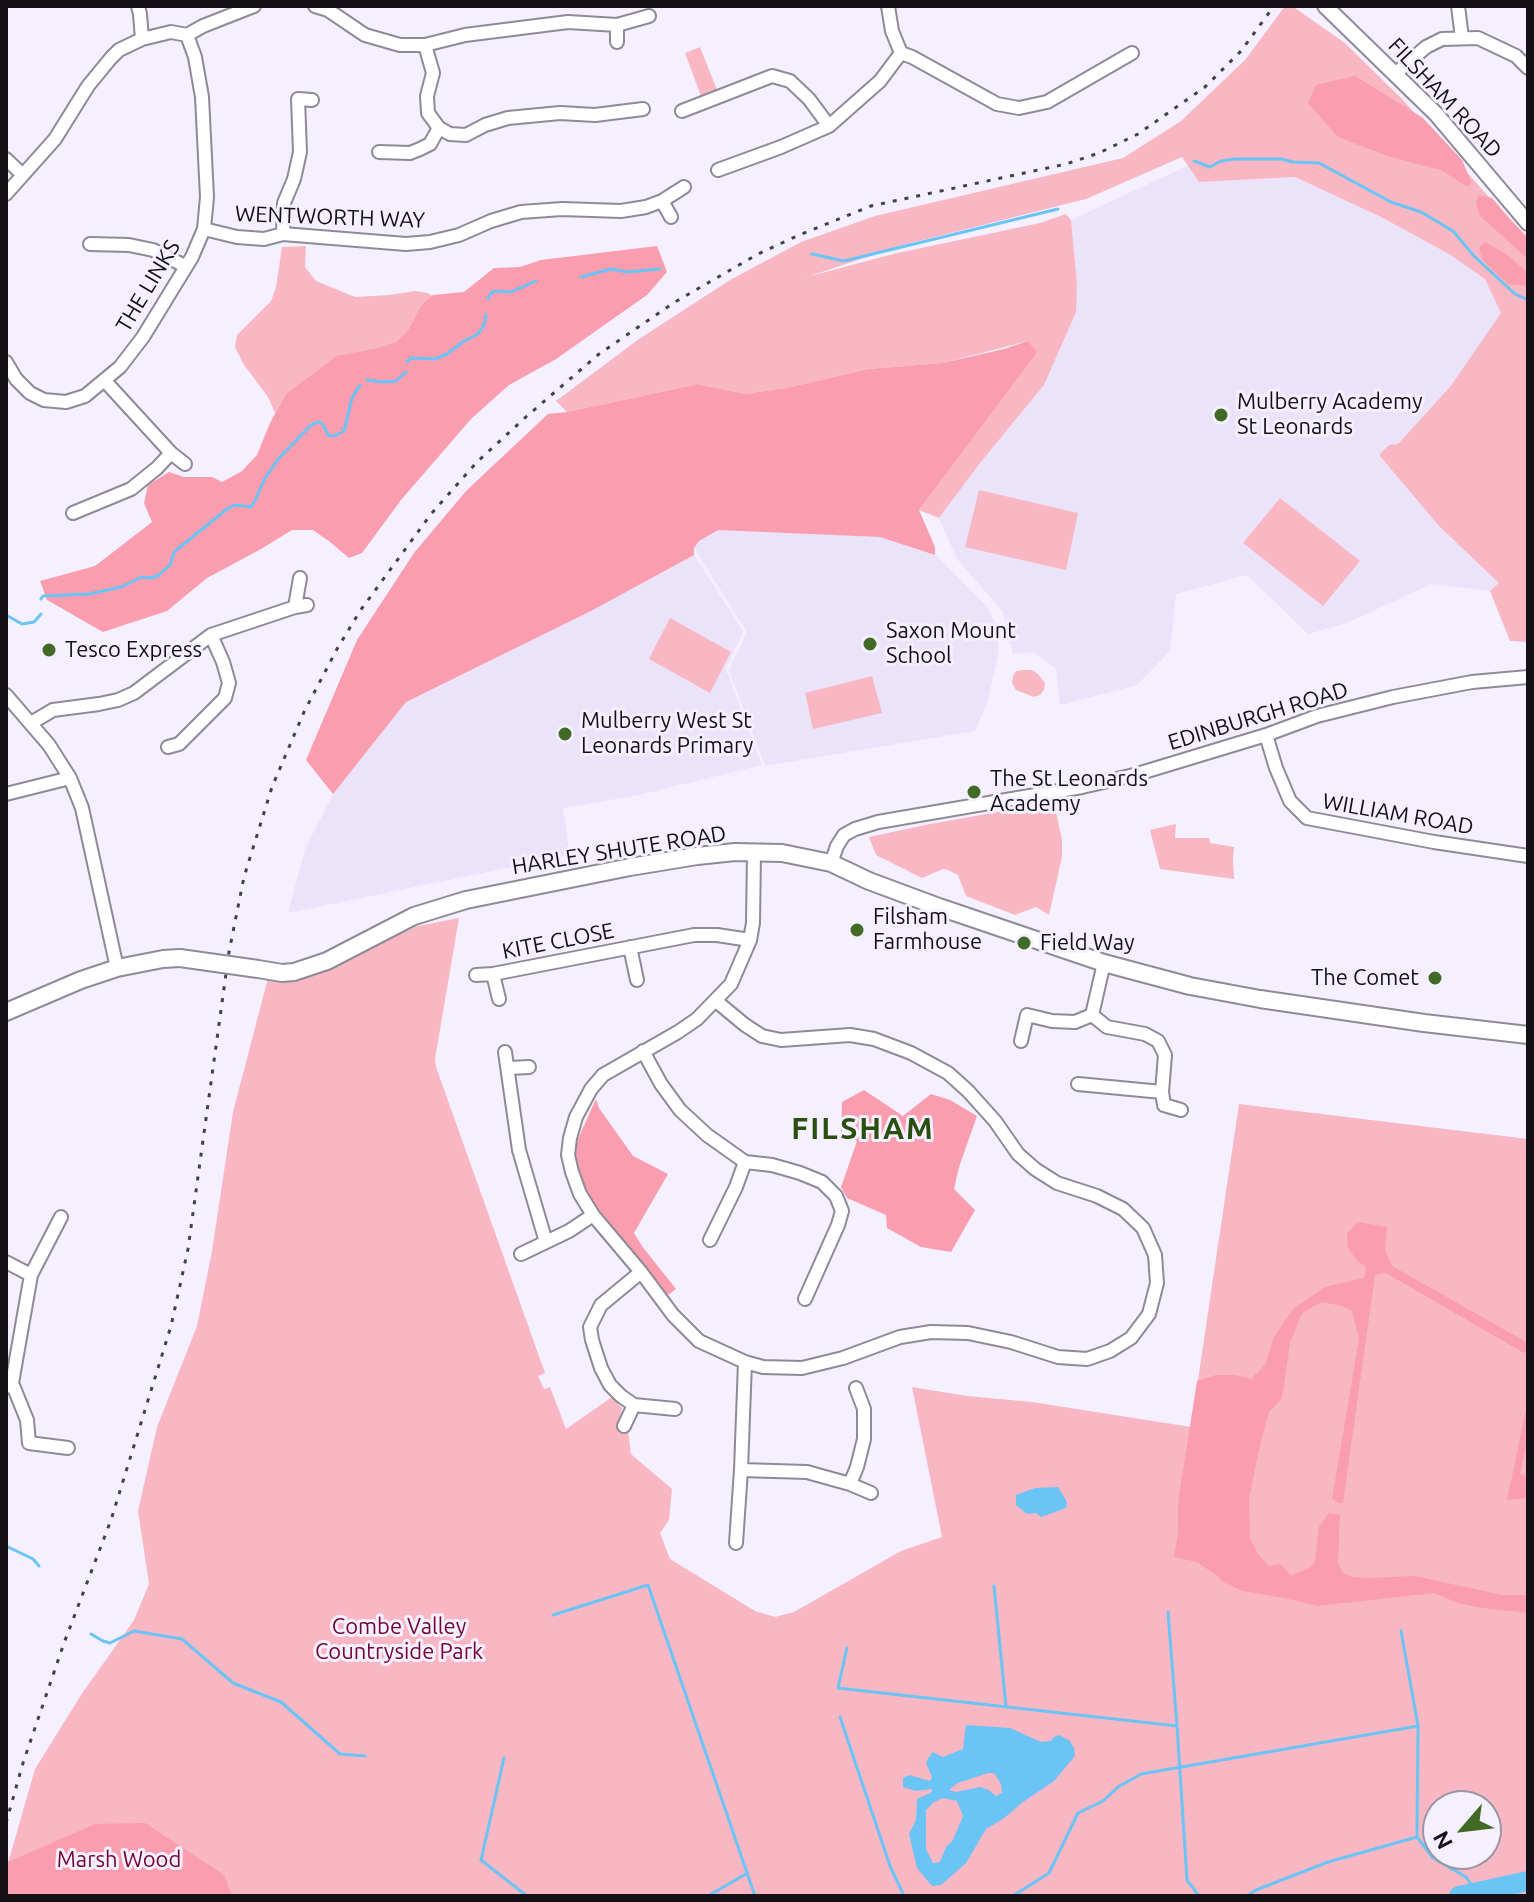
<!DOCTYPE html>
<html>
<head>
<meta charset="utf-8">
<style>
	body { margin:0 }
	#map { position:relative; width:1534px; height:1902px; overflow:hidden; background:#f5f0ff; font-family:Ubuntu,sans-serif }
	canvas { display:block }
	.frame { position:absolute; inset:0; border:8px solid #131116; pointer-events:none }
	.north { position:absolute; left:1422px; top:1790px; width:80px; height:80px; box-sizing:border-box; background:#f5f0ff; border:2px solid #9b97a2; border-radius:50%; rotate:242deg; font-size:22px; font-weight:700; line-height:32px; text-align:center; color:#131116 }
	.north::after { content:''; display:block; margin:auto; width:28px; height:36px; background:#416a26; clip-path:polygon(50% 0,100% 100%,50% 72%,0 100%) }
</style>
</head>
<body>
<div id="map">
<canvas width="1534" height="1902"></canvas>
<div class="frame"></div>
<div class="north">N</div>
</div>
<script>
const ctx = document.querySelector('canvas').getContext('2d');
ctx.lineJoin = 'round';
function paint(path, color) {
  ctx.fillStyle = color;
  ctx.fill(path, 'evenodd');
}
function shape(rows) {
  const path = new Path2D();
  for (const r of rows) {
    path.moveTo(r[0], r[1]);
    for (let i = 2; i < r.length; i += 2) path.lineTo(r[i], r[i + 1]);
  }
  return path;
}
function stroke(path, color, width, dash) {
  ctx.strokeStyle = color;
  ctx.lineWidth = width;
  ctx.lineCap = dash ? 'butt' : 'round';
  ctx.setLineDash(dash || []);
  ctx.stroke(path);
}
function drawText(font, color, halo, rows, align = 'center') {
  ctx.font = font + ' Ubuntu,sans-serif';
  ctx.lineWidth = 6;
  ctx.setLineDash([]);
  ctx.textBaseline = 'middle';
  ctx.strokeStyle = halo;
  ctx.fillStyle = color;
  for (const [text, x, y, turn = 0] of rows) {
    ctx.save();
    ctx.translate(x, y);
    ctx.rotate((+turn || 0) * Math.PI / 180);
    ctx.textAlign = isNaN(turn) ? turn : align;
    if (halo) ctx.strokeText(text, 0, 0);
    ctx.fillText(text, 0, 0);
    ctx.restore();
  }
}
const built = shape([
	[1189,165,1199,182,1295,177,1381,217,1449,254,1485,278,1501,313,1451,387,1398,444,1379,455,1439,526,1500,583,1490,591,1431,584,1347,623,1308,634,1247,575,1176,594,1170,651,1137,685,1060,705,1056,669,1033,652,1013,654,1003,612,957,559,939,518,976,468,1044,385,1077,284,1071,220],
	[718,529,880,537,937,556,988,608,998,628,998,656,987,703,975,731,765,766,729,670,747,632,694,548,699,541],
	[694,555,743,631,726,669,762,765,639,795,563,808,570,855,288,913,305,849,333,794,406,702,591,611]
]);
const green = shape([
	[1285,6,1292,6,1345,43,1403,100,1495,204,1528,237,1528,642,1510,641,1490,591,1499,583,1439,526,1379,455,1389,445,1398,444,1450,387,1501,313,1485,279,1449,254,1381,217,1295,177,1199,182,1182,157,1086,199,903,245,807,277,893,254,1040,223,1066,214,1071,220,1077,284,1076,312,1044,385,980,463,939,518,919,510,1036,352,1028,341,943,363,868,369,786,388,745,394,698,384,567,412,556,401,639,339,730,280,801,242,875,216,1123,158,1181,121,1245,60],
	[700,47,717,90,701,96,685,53],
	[306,246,305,267,316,281,355,297,390,295,415,291,428,293,432,296,422,304,408,330,396,342,374,349,285,395,275,413,268,397,244,365,235,347,237,335,271,301,276,287,282,247],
	[979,490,1078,513,1066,570,965,547],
	[1280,498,1360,561,1323,606,1243,543],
	[670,618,731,652,710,693,649,659],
	[1023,670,1032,670,1038,674,1045,683,1044,690,1040,695,1034,697,1016,690,1012,683,1013,676,1016,671],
	[872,676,882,713,813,729,805,693],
	[1054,802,1062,840,1062,857,1049,915,1036,907,1015,915,966,896,958,875,948,870,943,869,922,878,876,855,869,837,930,824],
	[1176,824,1175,838,1209,838,1210,843,1234,847,1233,860,1234,879,1160,869,1150,830],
	[459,918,435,1059,436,1067,545,1373,538,1376,544,1389,550,1387,566,1429,612,1397,622,1408,619,1424,628,1430,631,1454,672,1489,669,1520,660,1533,670,1559,755,1611,775,1617,794,1612,901,1551,942,1537,912,1387,967,1396,1032,1402,1191,1427,1239,1104,1528,1139,1528,1896,6,1896,6,1870,35,1769,81,1695,134,1620,149,1584,138,1511,157,1427,197,1326,212,1251,233,1112,268,978,302,979,418,926],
	[1438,1806,1486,1806,1486,1854,1438,1854]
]);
const forest = shape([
	[1355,76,1423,118,1462,160,1471,181,1469,186,1463,184,1441,170,1390,157,1338,137,1308,103,1316,85],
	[1479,195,1492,198,1528,240,1528,259,1480,216,1476,202],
	[1485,242,1507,255,1528,273,1528,286,1508,284,1482,259,1479,248],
	[657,246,667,272,647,295,556,359,509,385,471,419,401,500,362,553,349,558,330,542,313,530,292,530,261,549,207,578,167,611,103,632,47,600,40,581,95,566,152,522,144,503,148,485,169,472,184,477,212,477,222,482,242,471,257,455,270,423,285,395,337,356,374,349,396,342,408,330,422,304,433,295,464,292,494,268,520,267,541,260],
	[1028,341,1037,352,919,510,935,547,935,555,880,537,718,530,699,541,694,548,694,555,591,611,406,702,333,794,306,760,357,640,414,553,466,491,548,414,567,412,698,384,745,394,786,388,868,369,943,363,1004,349],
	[864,1090,903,1116,931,1094,950,1100,977,1116,959,1167,954,1189,975,1210,951,1252,921,1247,887,1228,886,1215,847,1198,841,1187,857,1141,841,1132,842,1102],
	[596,1099,599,1108,633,1156,668,1174,634,1233,642,1246,676,1289,664,1298,592,1208,579,1173,574,1148],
	[1358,1222,1387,1227,1385,1250,1392,1266,1528,1343,1528,1350,1524,1353,1386,1273,1375,1275,1343,1503,1339,1503,1332,1499,1359,1339,1352,1311,1342,1306,1322,1302,1302,1313,1290,1343,1282,1398,1269,1412,1260,1445,1249,1499,1250,1538,1258,1554,1269,1566,1281,1564,1291,1576,1310,1567,1315,1562,1319,1527,1329,1513,1340,1515,1338,1563,1343,1573,1353,1577,1369,1578,1415,1576,1502,1595,1528,1595,1528,1613,1483,1608,1458,1603,1434,1593,1317,1606,1285,1598,1242,1591,1221,1581,1219,1577,1197,1562,1174,1557,1178,1533,1178,1503,1197,1381,1216,1375,1235,1375,1251,1379,1265,1365,1274,1337,1293,1309,1325,1287,1364,1278,1366,1267,1356,1260,1348,1247,1347,1234],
	[1528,1400,1528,1437,1520,1474,1528,1476,1528,1498,1507,1500],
	[145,1823,224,1875,232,1896,6,1896,6,1870,8,1862,95,1824]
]);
const water = shape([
	[1058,1487,1067,1502,1066,1508,1041,1517,1036,1513,1027,1514,1016,1505,1016,1495,1035,1488],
	[966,1725,1010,1728,1041,1742,1051,1741,1054,1737,1059,1735,1069,1740,1074,1748,1075,1756,1054,1781,1023,1802,1003,1819,986,1829,966,1863,941,1885,932,1886,917,1868,909,1834,916,1820,917,1799,932,1792,932,1789,916,1791,903,1787,903,1778,909,1775,930,1781,932,1777,926,1763,929,1757,933,1752,943,1757,963,1749],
	[988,1773,994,1773,1001,1784,1002,1793,996,1796,989,1790,980,1787,956,1792,949,1790,958,1783],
	[943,1798,957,1801,963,1816,953,1840,946,1847,940,1862,936,1863,933,1863,926,1849,926,1810,934,1802]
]);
const stream = shape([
	[1194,161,1210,167,1221,161,1235,159,1281,159,1293,162,1319,163,1391,202,1421,212,1453,231,1474,256,1502,282,1515,294,1528,300],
	[812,254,844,261,1058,209],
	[581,277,611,269,627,272,660,269],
	[488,299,491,293,495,291,511,292,536,281],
	[407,362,411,358,435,359,447,354,464,341,478,334,484,325,486,315],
	[367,380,382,382,396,381,406,372],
	[41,599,43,596,89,594,121,587,142,577,152,578,159,575,170,565,174,552,227,509,235,505,251,507,255,501,265,478,279,458,312,424,320,422,324,426,328,435,334,436,344,431,352,398,360,385],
	[6,615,22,624,34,622,41,614],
	[6,1546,33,1559,39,1566],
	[994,1586,1006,1707],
	[1168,1612,1177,1726],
	[553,1615,648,1585,755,1896],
	[1401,1631,1418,1726,1417,1837],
	[91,1634,103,1641,110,1643,134,1631,182,1639,233,1683,281,1702,340,1754,365,1756],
	[847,1648,838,1688,1177,1726,1187,1880,1199,1896],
	[840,1717,890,1866,904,1896],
	[504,1758,481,1860,527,1896],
	[708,1896,746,1874],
	[1013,1896,1049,1873,1078,1813,1103,1801,1118,1787,1141,1774,1418,1726],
	[1247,1896,1256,1890,1328,1862,1417,1837,1433,1858,1466,1877,1476,1892]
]);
const river = shape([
	[1459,1896,1528,1881]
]);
const minor = shape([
	[138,6,140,14,142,39],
	[315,6,328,10,365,35,400,45,425,45,465,35,568,22,617,25,649,16],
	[888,6,892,31,901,53],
	[1458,6,1462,38],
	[617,25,617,42],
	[187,35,203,26,254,6],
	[425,45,433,73,427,96,428,113,439,128,450,134,466,135,485,125,508,118,560,113,595,115,643,109],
	[901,53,912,57,997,104,1019,108,1047,102,1132,53],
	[1395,74,1426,47,1442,39,1478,38,1516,56,1528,68],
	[682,111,772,76,790,81,809,99,829,126],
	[379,152,410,153,420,149,430,144,439,128],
	[6,159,23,175],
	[718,170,781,147,829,126,880,81,901,53],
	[6,194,55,139,88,86,111,58,119,50,142,39,171,32,187,35],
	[662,201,671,217],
	[204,229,237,237,264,239,283,234,406,244,430,242,459,235,491,221,521,212,562,209,621,211,646,207,662,201,684,187],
	[283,234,284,203,294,179,300,152,298,99,312,100],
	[90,244,129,245,153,250,185,266],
	[6,362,16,379,30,393,44,400,66,402,85,396,120,367,143,337,192,257,204,229,207,197,202,97,195,57,187,35],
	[105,381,171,453,185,464],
	[73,513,131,489,157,468,171,453],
	[295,607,300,578],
	[6,695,49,745,70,778,82,808,117,968],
	[31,723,53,710,99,704,118,700,134,693,211,635,295,607,307,605],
	[1266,735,1276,768,1290,801,1307,818,1434,842,1528,856],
	[168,747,179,744,225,698,229,683,223,662,211,635],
	[6,794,70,778],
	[831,863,837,846,844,835,855,829,878,822,1082,787,1134,775,1266,735,1317,716,1393,697,1472,682,1528,677],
	[630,947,637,980],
	[493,974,499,999],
	[476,975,493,974,694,935,717,935,750,940],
	[716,1001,745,1025,762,1036,781,1040,850,1035,874,1039,911,1053,948,1073,968,1091,995,1121,1018,1154,1035,1169,1057,1183,1097,1196,1123,1209,1143,1228,1155,1255,1157,1283,1149,1314,1131,1338,1110,1351,1087,1359,1058,1357,1011,1342,968,1333,931,1332,900,1337,843,1358,802,1368,763,1367,745,1362],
	[1092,1015,1104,963],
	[1021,1041,1027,1015,1052,1021,1075,1022,1092,1015,1107,1027,1145,1034,1158,1041,1165,1055,1162,1092],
	[643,1051,661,1084,680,1110,707,1135,745,1162,772,1165,800,1173,822,1182,836,1196,842,1211,838,1225,805,1299],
	[505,1052,519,1150,546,1242],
	[509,1068,529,1067],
	[1078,1084,1162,1092,1164,1105,1181,1110],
	[710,1240,736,1187,745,1162],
	[521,1254,569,1231,593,1215],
	[6,1262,31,1275],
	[641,1272,601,1305,590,1327,592,1340,601,1368,610,1385,621,1396,634,1405,675,1409],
	[12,1383,27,1420,29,1443,68,1448],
	[6,1387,12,1383,31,1275,61,1217],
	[624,1426,634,1405],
	[741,1470,807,1472,850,1484,857,1467,864,1439,864,1409,856,1388],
	[850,1484,871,1493],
	[736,1543,741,1470,745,1362,699,1341,673,1315,641,1272,593,1215,580,1194,572,1172,568,1155,570,1138,576,1117,591,1089,603,1075,678,1032,697,1019,731,984,750,940,753,923,754,853]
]);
const tertiary = shape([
	[1325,6,1436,114,1528,223]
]);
const secondary = shape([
	[258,969,282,973,294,972,327,961,414,916,466,900,630,867,697,856,735,852,782,853,831,863,869,881,939,907,1104,963,1190,986,1260,999,1424,1023,1528,1035],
	[6,1012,81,980,117,968,163,959,180,958]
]);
const rail = shape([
	[6,1823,23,1763,64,1643,111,1520,171,1326,188,1249,229,952,244,877,272,787,304,712,337,649,360,611,431,514,477,462,527,416,599,354,675,302,758,254,797,236,871,206,1066,164,1099,153,1138,134,1205,87,1241,51,1274,6]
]);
const secondaryBridge = shape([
	[180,958,258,969]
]);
const markers = [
	[1221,415,8,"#416a26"],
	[870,644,8,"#416a26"],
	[49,650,8,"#416a26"],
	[565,734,8,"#416a26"],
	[974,792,8,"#416a26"],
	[857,930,8,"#416a26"],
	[1024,943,8,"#416a26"],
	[1435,978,8,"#416a26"]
];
const streetNames = [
	["FILSHAM ROAD",1445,98,47],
	["WENTWORTH WAY",330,217,2],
	["THE LINKS",148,286,-59],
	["EDINBURGH ROAD",1258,716,-17],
	["WILLIAM ROAD",1398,814,10],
	["HARLEY SHUTE ROAD",619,850,-9],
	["KITE CLOSE",558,941,-11]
];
const poiNames = [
	["Mulberry Academy",1237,402],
	["St Leonards",1237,427],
	["Saxon Mount",886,631],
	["School",886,656],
	["Tesco Express",65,650],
	["Mulberry West St",581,721],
	["Leonards Primary",581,746],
	["The St Leonards",990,779],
	["Academy",990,804],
	["Filsham",873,917],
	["Farmhouse",873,942],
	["Field Way",1040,943],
	["The Comet",1419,978,"right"]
];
const parkNames = [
	["Combe Valley",399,1627],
	["Countryside Park",399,1652],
	["Marsh Wood",119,1860]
];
const districtNames = [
	["FILSHAM",863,1129]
];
paint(built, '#ebe3f9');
paint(green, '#f8b7c2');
paint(forest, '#f99daf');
paint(water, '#6ac4f5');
stroke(stream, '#6ac4f5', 3);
stroke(river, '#6ac4f5', 20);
stroke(minor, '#8f8a98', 16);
stroke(tertiary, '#8f8a98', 18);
stroke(secondary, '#8f8a98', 20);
stroke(minor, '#fff', 12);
stroke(tertiary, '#fff', 14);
stroke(secondary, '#fff', 16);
stroke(rail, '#434148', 3, [4, 8]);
stroke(secondaryBridge, '#8f8a98', 20, []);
stroke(secondaryBridge, '#fff', 16);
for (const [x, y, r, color] of markers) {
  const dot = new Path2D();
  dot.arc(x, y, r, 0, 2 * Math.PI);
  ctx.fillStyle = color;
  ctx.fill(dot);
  stroke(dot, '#f5f0ff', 3);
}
drawText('22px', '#131116', '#f5f0ff', streetNames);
drawText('22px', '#131116', '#f5f0ff', poiNames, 'left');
drawText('22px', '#740430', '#f5f0ff', parkNames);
ctx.letterSpacing = '2px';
drawText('bold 30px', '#294e0d', '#f5f0ff', districtNames);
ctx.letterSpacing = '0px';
</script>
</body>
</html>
